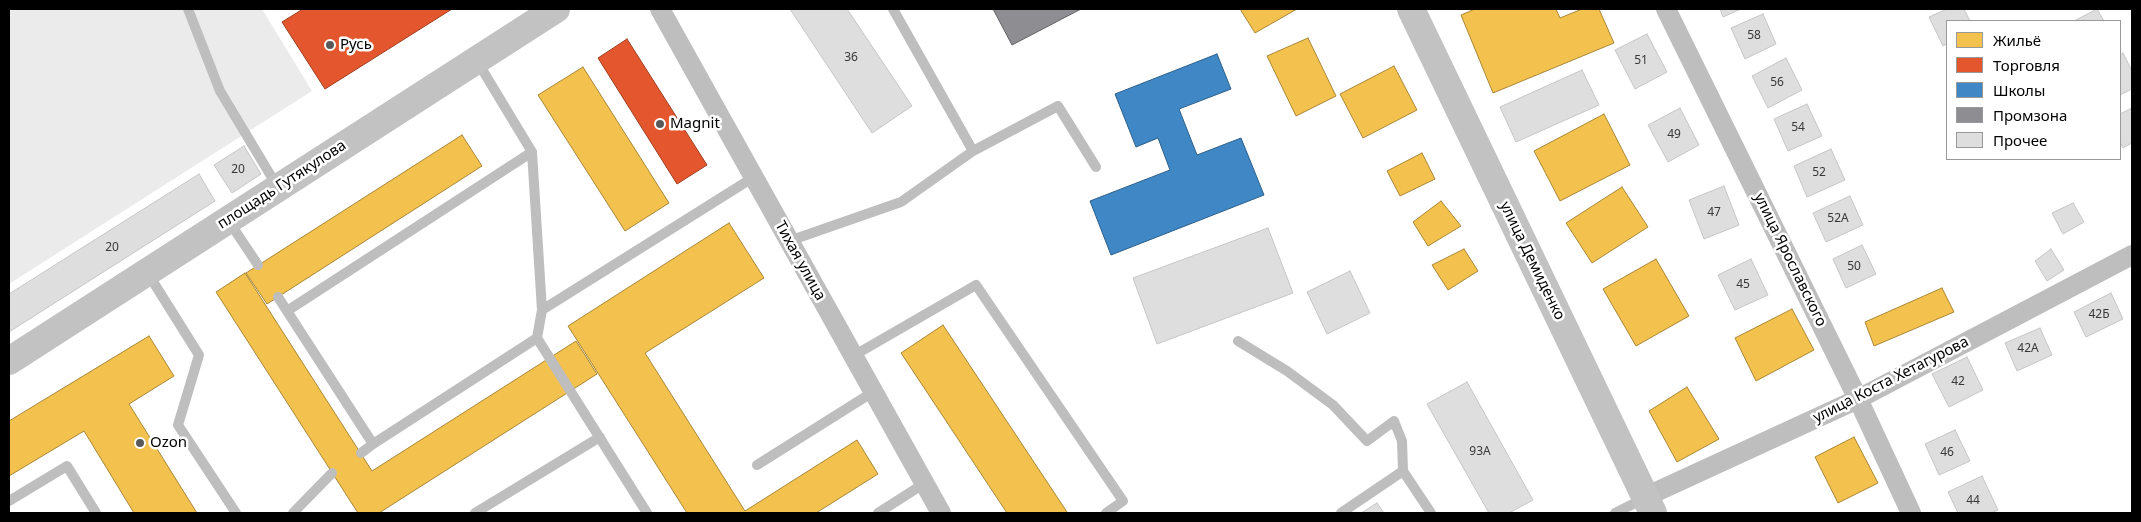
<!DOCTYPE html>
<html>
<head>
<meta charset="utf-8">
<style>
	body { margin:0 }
	#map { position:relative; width:2141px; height:522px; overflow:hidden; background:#fff; font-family:"Noto Sans",sans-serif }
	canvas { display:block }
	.frame { position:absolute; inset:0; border:10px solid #000; pointer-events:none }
	.legend { position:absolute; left:1946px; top:20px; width:175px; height:140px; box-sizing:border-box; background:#fff; border:1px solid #999; margin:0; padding:6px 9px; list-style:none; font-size:15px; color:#000 }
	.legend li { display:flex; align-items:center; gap:10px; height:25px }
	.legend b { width:25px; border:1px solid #999 }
</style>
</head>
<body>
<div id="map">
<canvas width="2141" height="522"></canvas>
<div class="frame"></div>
<ul class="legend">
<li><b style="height:14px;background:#f2c14e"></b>Жильё</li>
<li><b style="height:14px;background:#e4572e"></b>Торговля</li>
<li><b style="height:14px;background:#3f88c5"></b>Школы</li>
<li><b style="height:14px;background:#8d8d92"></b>Промзона</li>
<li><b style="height:14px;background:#dedede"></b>Прочее</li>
</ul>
</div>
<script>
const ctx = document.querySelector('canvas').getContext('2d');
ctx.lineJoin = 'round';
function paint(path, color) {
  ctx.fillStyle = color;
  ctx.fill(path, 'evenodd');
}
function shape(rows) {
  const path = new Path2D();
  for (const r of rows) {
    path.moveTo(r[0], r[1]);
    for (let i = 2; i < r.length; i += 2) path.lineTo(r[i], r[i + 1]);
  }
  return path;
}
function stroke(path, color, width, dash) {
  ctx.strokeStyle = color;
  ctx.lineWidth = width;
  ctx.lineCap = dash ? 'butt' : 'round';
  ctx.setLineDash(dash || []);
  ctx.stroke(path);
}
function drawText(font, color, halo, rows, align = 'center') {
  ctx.font = font + ' "Noto Sans",sans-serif';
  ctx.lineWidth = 5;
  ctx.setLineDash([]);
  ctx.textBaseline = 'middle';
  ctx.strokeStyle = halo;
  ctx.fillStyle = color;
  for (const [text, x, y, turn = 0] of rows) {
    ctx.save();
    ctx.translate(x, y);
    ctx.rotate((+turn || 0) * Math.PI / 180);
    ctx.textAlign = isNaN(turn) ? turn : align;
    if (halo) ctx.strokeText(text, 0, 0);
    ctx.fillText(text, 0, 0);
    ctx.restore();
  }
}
const green = shape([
	[9,9,262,9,312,91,9,284]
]);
const homes = shape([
	[1240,9,1297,9,1255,33,1240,9],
	[1475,9,1556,9,1560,18,1582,9,1599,9,1614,43,1493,93,1461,15,1475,9],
	[1308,38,1336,96,1296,116,1267,56,1308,38],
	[1394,66,1417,110,1363,138,1340,94,1394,66],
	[583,67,669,203,625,231,538,95,583,67],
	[1604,114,1630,165,1560,201,1534,151,1604,114],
	[462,135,482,166,267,304,246,273,462,135],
	[1422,153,1435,179,1400,196,1387,171,1422,153],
	[1622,187,1648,227,1592,263,1566,223,1622,187],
	[1441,201,1461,226,1428,246,1413,222,1441,201],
	[729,223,764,278,645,353,745,511,857,440,878,474,816,513,687,513,568,326,729,223],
	[1464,249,1478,271,1448,290,1432,265,1464,249],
	[1656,259,1689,316,1636,346,1603,289,1656,259],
	[245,273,372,471,576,341,597,374,379,513,358,513,216,292,245,273],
	[1942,288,1954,312,1874,346,1865,322,1942,288],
	[1792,309,1814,350,1756,381,1735,338,1792,309],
	[943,325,1067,512,1065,513,1007,513,901,353,943,325],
	[149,336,174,376,129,404,197,513,134,513,84,431,9,476,9,421,149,336],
	[1687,387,1719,439,1677,462,1649,411,1687,387],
	[1854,437,1878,483,1838,503,1815,457,1854,437]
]);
const shops = shape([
	[303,9,452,9,325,89,282,22,303,9],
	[627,39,707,165,677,184,598,58,627,39]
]);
const schools = shape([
	[1217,54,1231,89,1179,109,1197,155,1241,138,1264,195,1111,255,1090,201,1170,170,1158,138,1136,147,1115,94,1217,54]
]);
const industry = shape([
	[993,9,1081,9,1012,45,993,9]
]);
const building = shape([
	[790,9,847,9,912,106,872,133,790,9],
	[1720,9,1741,9,1723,17,1720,9],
	[1947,9,1964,9,1970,21,1947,21,1947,44,1943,46,1929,17,1947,9],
	[2097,9,2104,21,2074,21,2097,9],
	[1763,14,1776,44,1745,59,1731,28,1763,14],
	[1647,34,1667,72,1635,89,1615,50,1647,34],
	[2123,53,2132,71,2132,89,2120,95,2120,55,2123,53],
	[1786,58,1802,90,1768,108,1752,76,1786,58],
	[1582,70,1599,105,1516,142,1500,107,1582,70],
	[1807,104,1822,136,1788,151,1774,119,1807,104],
	[1680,108,1699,145,1668,162,1648,125,1680,108],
	[2132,108,2132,143,2123,148,2120,142,2120,114,2132,108],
	[244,146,261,174,232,193,214,165,244,146],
	[1831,149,1845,180,1807,197,1794,166,1831,149],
	[199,174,215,201,9,332,9,294,199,174],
	[1724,186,1739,225,1704,239,1689,200,1724,186],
	[1850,196,1863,225,1826,242,1813,213,1850,196],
	[2073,203,2084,222,2063,234,2052,213,2073,203],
	[1268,228,1293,293,1157,344,1133,278,1268,228],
	[1862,245,1876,274,1846,288,1833,259,1862,245],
	[2051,249,2064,270,2047,281,2035,261,2051,249],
	[1751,259,1768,295,1735,310,1718,275,1751,259],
	[1350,271,1370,313,1327,334,1307,292,1350,271],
	[2111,293,2123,319,2086,337,2074,312,2111,293],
	[2040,328,2052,355,2017,371,2005,343,2040,328],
	[1967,357,1983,390,1949,407,1932,374,1967,357],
	[1467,382,1533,500,1509,513,1489,513,1427,404,1467,382],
	[1955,430,1970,461,1939,475,1925,444,1955,430],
	[1982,476,1998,510,1991,513,1958,513,1948,492,1982,476],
	[1377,503,1384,513,1361,513,1377,503]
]);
const lane = shape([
	[188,9,220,91,277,186],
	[477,61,532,152,542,310,537,338,647,513],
	[973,151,1058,106,1096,167],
	[532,152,287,311,373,444,537,338],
	[228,220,258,265],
	[789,241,901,202,973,151,893,9],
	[147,272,199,355,178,425,236,513],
	[278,297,287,311],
	[542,310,754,177],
	[1238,341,1287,371,1333,405,1367,441,1394,421,1402,441,1403,471],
	[853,356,976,285,1123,501,1106,513],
	[361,453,373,444],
	[757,465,873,392],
	[9,501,67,466,96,513],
	[293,513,332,473],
	[475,513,600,437],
	[878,513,925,483],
	[1341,513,1403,471,1431,513],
	[1615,513,1645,498]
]);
const street = shape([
	[660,9,941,513],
	[1666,9,1858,399,1911,513],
	[1645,497,1858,399,2132,255]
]);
const secondary = shape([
	[1411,9,1653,513],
	[9,361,556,9]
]);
const markers = [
	[330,45,5,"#595959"],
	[660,124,5,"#595959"],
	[140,443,5,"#595959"]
];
const numberNames = [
	["58",1754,36],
	["36",851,58],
	["51",1641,61],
	["56",1777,83],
	["54",1798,128],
	["49",1674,135],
	["20",238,170],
	["52",1819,173],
	["47",1714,213],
	["52А",1838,219],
	["20",112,248],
	["50",1854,267],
	["45",1743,285],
	["42Б",2099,315],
	["42А",2028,349],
	["42",1958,382],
	["93А",1480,452],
	["46",1947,453],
	["44",1973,501]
];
const poiNames = [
	["Русь",340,45],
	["Magnit",670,124],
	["Ozon",150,443]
];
const streetNames = [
	["площадь Гутякулова",282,185,-33],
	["улица Ярославского",1790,260,64],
	["Тихая улица",800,261,61],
	["улица Демиденко",1532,261,64],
	["улица Коста Хетагурова",1891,380,-27]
];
paint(green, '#ebebeb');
paint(homes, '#f2c14e');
stroke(homes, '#a98737', 1);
paint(shops, '#e4572e');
stroke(shops, '#a03d20', 1);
paint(schools, '#3f88c5');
stroke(schools, '#2c5f8a', 1);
paint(industry, '#8d8d92');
stroke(industry, '#636366', 1);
paint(building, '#dedede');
stroke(building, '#c6c6c6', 1);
stroke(lane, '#bebebe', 10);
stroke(street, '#bebebe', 20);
stroke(secondary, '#c2c2c2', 28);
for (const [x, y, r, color] of markers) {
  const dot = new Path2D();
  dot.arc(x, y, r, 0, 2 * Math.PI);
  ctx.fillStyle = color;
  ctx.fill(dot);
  stroke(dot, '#fff', 2);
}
drawText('12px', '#383838', null, numberNames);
drawText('15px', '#000', '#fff', poiNames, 'left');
drawText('15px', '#000', '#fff', streetNames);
</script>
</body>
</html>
